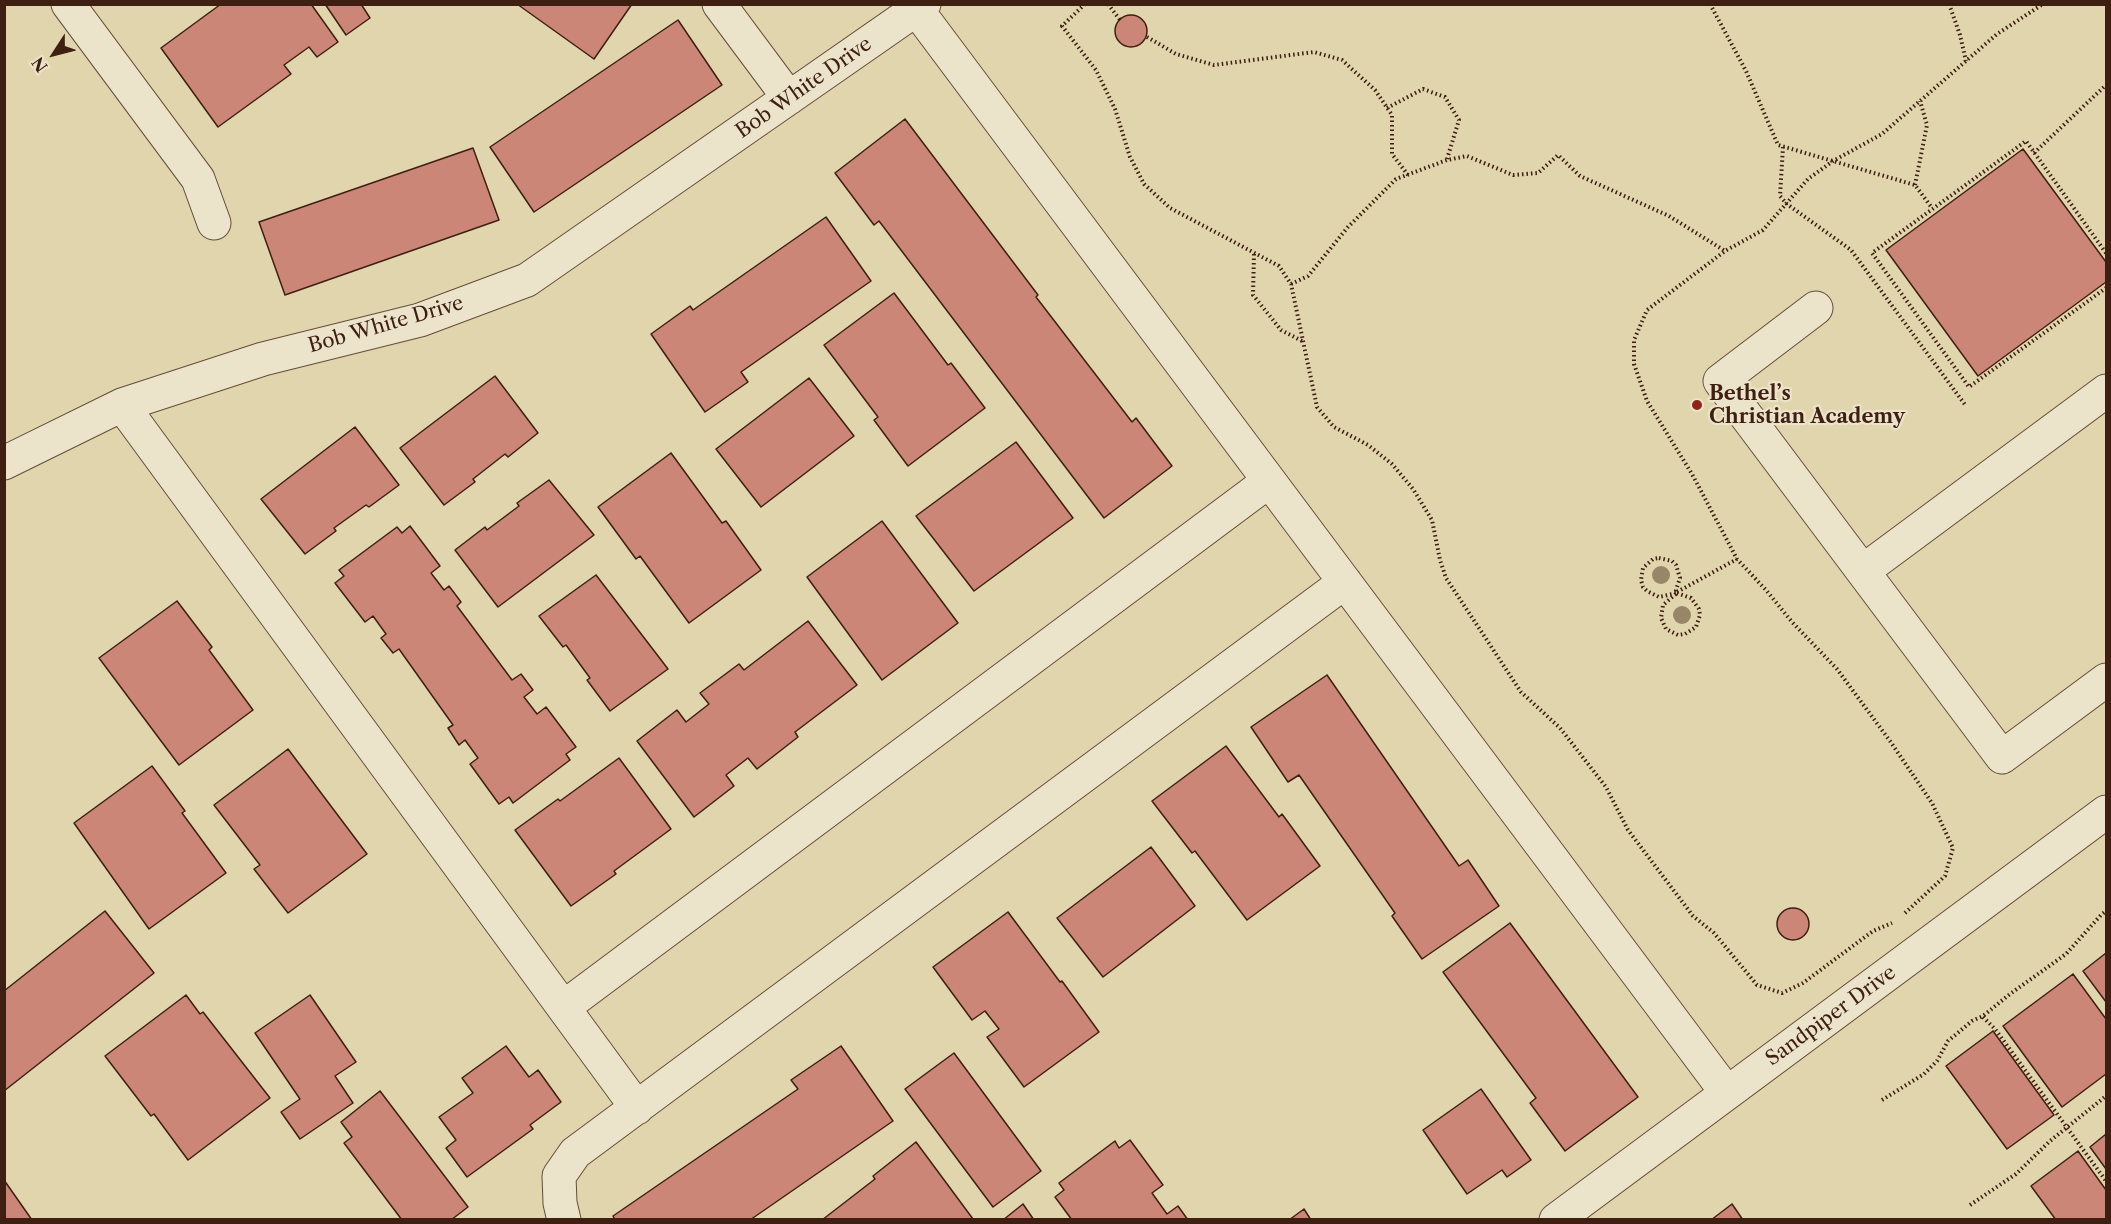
<!DOCTYPE html>
<html>
<head>
<meta charset="utf-8">
<style>
	body { margin:0 }
	#map { position:relative; width:2111px; height:1224px; overflow:hidden; background:#e0d5ad; font-family:"Libre Caslon Text",serif }
	canvas { display:block }
	.frame { position:absolute; inset:0; border:6px solid #3e1f12; pointer-events:none }
	.north { position:absolute; left:24px; top:24px; width:60px; height:60px; -webkit-text-stroke:4px #ebe4ca; paint-order:stroke; rotate:234deg; font-size:16px; font-weight:700; line-height:24px; text-align:center; color:#3e1f12 }
	.north::after { content:''; display:block; margin:auto; width:21px; height:27px; background:#3e1f12; clip-path:polygon(50% 0,100% 100%,50% 72%,0 100%) }
</style>
</head>
<body>
<div id="map">
<canvas width="2111" height="1224"></canvas>
<div class="frame"></div>
<div class="north">N</div>
</div>
<script>
const ctx = document.querySelector('canvas').getContext('2d');
ctx.lineJoin = 'round';
function paint(path, color) {
  ctx.fillStyle = color;
  ctx.fill(path, 'evenodd');
}
function shape(rows) {
  const path = new Path2D();
  for (const r of rows) {
    if (r.length === 3) {
      path.moveTo(r[0] + r[2], r[1]);
      path.arc(r[0], r[1], r[2], 0, 2 * Math.PI);
      continue;
    }
    path.moveTo(r[0], r[1]);
    for (let i = 2; i < r.length; i += 2) path.lineTo(r[i], r[i + 1]);
  }
  return path;
}
function stroke(path, color, width, dash) {
  ctx.strokeStyle = color;
  ctx.lineWidth = width;
  ctx.lineCap = dash ? 'butt' : 'round';
  ctx.setLineDash(dash || []);
  ctx.stroke(path);
}
function drawText(font, color, halo, rows, align = 'center') {
  ctx.font = font + ' "Libre Caslon Text",serif';
  ctx.lineWidth = 4.5;
  ctx.setLineDash([]);
  ctx.textBaseline = 'middle';
  ctx.strokeStyle = halo;
  ctx.fillStyle = color;
  for (const [text, x, y, turn = 0] of rows) {
    ctx.save();
    ctx.translate(x, y);
    ctx.rotate((+turn || 0) * Math.PI / 180);
    ctx.textAlign = isNaN(turn) ? turn : align;
    if (halo) ctx.strokeText(text, 0, 0);
    ctx.fillText(text, 0, 0);
    ctx.restore();
  }
}
const building = shape([
	[221,4,311,4,338,42,317,57,309,47,284,65,291,74,218,127,161,48,221,4],
	[325,4,361,4,370,18,346,35,325,4],
	[517,4,632,4,594,59,517,4],
	[1131,31,16],
	[678,20,722,85,534,212,490,147,678,20],
	[905,119,1038,295,1036,297,1132,422,1136,418,1172,466,1104,518,879,221,874,225,835,173,905,119],
	[473,148,499,220,285,295,259,222,473,148],
	[2023,149,2106,262,2106,282,1978,376,1886,250,2023,149],
	[826,217,871,281,741,372,748,382,705,412,651,334,690,306,693,310,826,217],
	[894,293,948,365,951,363,985,408,908,466,874,420,878,417,824,345,894,293],
	[495,376,538,433,508,457,505,454,473,479,475,482,444,505,400,448,495,376],
	[809,378,854,436,761,507,716,449,809,378],
	[355,427,399,485,369,507,366,505,334,528,336,531,305,554,261,499,355,427],
	[1016,442,1073,518,974,591,916,516,1016,442],
	[671,453,722,523,726,521,761,570,689,623,640,556,636,559,598,507,671,453],
	[549,480,594,535,498,607,455,550,485,527,487,530,519,506,517,503,549,480],
	[882,521,958,623,882,680,807,577,882,521],
	[410,526,440,566,431,573,444,590,449,586,461,602,457,606,512,680,521,674,533,690,524,697,537,714,546,707,576,747,566,754,570,760,513,803,509,797,499,804,470,764,478,758,465,740,459,745,448,728,453,725,399,649,393,653,381,638,386,634,373,616,365,622,335,583,344,576,339,570,397,527,402,533,410,526],
	[596,575,668,669,610,711,587,680,590,678,566,645,563,647,539,616,596,575],
	[177,601,212,647,209,650,253,710,179,765,99,658,177,601],
	[808,621,857,685,795,732,798,737,757,769,748,758,726,775,734,786,694,817,637,741,677,710,686,722,709,704,700,693,739,664,744,670,808,621],
	[1327,675,1459,866,1468,860,1499,906,1422,959,1392,916,1395,913,1299,775,1288,782,1251,727,1327,675],
	[1226,746,1279,817,1282,814,1320,866,1247,920,1195,851,1192,853,1152,801,1226,746],
	[288,749,367,854,288,913,254,869,260,865,214,805,288,749],
	[619,758,671,829,614,871,616,874,571,906,515,830,558,799,560,801,619,758],
	[152,766,185,811,182,813,226,873,149,929,74,823,152,766],
	[1151,847,1195,906,1103,977,1057,918,1151,847],
	[1793,924,16],
	[105,911,154,973,4,1091,4,991,105,911],
	[1008,912,1060,982,1062,981,1099,1032,1024,1087,987,1037,999,1029,985,1011,972,1020,933,967,1008,912],
	[1510,923,1638,1097,1565,1151,1530,1103,1536,1098,1443,972,1510,923],
	[2106,953,2106,1002,2083,971,2106,953],
	[2073,974,2106,1019,2106,1074,2062,1107,2003,1026,2073,974],
	[186,995,200,1014,203,1012,270,1098,188,1160,154,1114,151,1116,105,1056,186,995],
	[310,995,356,1062,335,1076,353,1103,300,1139,281,1112,300,1099,255,1033,310,995],
	[1993,1031,2054,1115,2007,1149,1946,1066,1993,1031],
	[506,1046,529,1077,538,1070,561,1102,530,1125,533,1129,467,1177,446,1148,456,1140,439,1117,473,1093,462,1078,506,1046],
	[841,1046,893,1121,750,1220,615,1220,613,1216,798,1089,791,1080,841,1046],
	[954,1053,1041,1171,993,1207,905,1089,954,1053],
	[1481,1089,1531,1160,1507,1177,1502,1170,1467,1194,1423,1130,1481,1089],
	[380,1091,468,1207,451,1220,402,1220,344,1143,352,1137,341,1122,380,1091],
	[2106,1134,2106,1169,2090,1147,2106,1134],
	[1130,1140,1163,1185,1152,1193,1167,1214,1178,1206,1188,1220,1072,1220,1055,1197,1064,1190,1059,1183,1115,1141,1119,1148,1130,1140],
	[916,1142,973,1219,822,1220,875,1179,873,1176,916,1142],
	[2078,1151,2106,1190,2106,1220,2056,1220,2031,1186,2078,1151],
	[4,1180,32,1220,4,1220,4,1180],
	[1023,1204,1034,1220,1003,1220,1023,1204],
	[1732,1204,1743,1220,1711,1220,1732,1204],
	[1304,1209,1311,1220,1289,1220,1304,1209]
]);
const path = shape([
	[1085,4,1062,26,1096,70,1115,109,1130,157,1144,184,1170,208,1279,266,1291,284,1317,407,1334,427,1368,445,1392,464,1413,489,1432,520,1440,560,1446,578,1521,692,1560,728,1606,787,1628,830,1693,916,1714,933,1757,985,1782,993,1803,983,1873,931,1892,923],
	[1108,4,1120,20],
	[1710,4,1746,71,1778,145,1915,185,1932,208],
	[1949,4,1960,35,1966,61],
	[1147,37,1176,54,1214,65,1314,52,1342,60,1375,90,1392,115,1392,154,1408,175],
	[1387,108,1423,89,1445,97,1459,120,1447,159],
	[1783,147,1780,196,1787,204,1851,250,1966,406],
	[2034,153,2106,85],
	[1915,185,1927,125,1920,101],
	[2106,253,2026,141,1872,253,1969,387,2106,288],
	[1254,254,1253,295,1281,330,1302,341],
	[1291,284,1308,276,1348,227,1396,179,1447,160,1467,156,1513,175,1538,173,1558,155,1580,176,1669,216,1725,251],
	[1659,558,1672,561,1676,565,1680,578,1676,590,1677,593,1659,597,1647,591,1643,587,1641,580,1643,568,1653,559,1659,558],
	[1677,592,1737,559],
	[1677,593,1691,598,1699,609,1700,615,1696,627,1685,634,1678,635,1666,629,1661,618,1663,605,1677,593],
	[1905,913,1945,876,1953,848,1932,803,1890,741,1837,669,1792,622,1766,590,1737,559,1692,474,1647,401,1634,364,1634,340,1647,310,1725,251,1763,230,1808,179,1833,161,1882,134,1997,34,2043,4],
	[1983,1017,1995,1029,2106,1181],
	[1882,1100,1924,1074,1937,1061,1948,1041,1972,1021,1983,1016,2010,994,2066,954,2101,915,2106,911],
	[1970,1205,2016,1174,2050,1141,2106,1096]
]);
const minor = shape([
	[68,4,198,179,214,223],
	[719,4,789,98],
	[917,10,1727,1093],
	[1816,308,1720,381,2002,757,2106,680],
	[122,405,637,1108],
	[4,463,122,405,263,359,420,320,527,280,924,4],
	[1863,571,2106,391],
	[564,1007,1269,481],
	[564,1220,560,1203,559,1176,575,1153,1345,582],
	[1556,1220,2106,812]
]);
const trees = [
	[1661,575],
	[1682,615]
];
const markers = [
	[1697,405,6,"#8f2418"]
];
const streetNames = [
	["Bob White Drive",804,88,-35],
	["Bob White Drive",386,325,-16],
	["Sandpiper Drive",1831,1016,-36]
];
const poiNames = [
	["Bethel’s",1709,394],
	["Christian Academy",1709,417]
];
paint(building, '#cc8677');
stroke(building, '#3e1f12', 1.5);
stroke(minor, '#664c39', 35);
stroke(path, '#3e1f12', 4, [1.5, 3]);
stroke(minor, '#ebe4ca', 33);
ctx.fillStyle = '#988668';
for (const [x, y] of trees) {
  ctx.beginPath();
  ctx.arc(x, y, 9, 0, 2 * Math.PI);
  ctx.fill();
}
for (const [x, y, r, color] of markers) {
  const dot = new Path2D();
  dot.arc(x, y, r, 0, 2 * Math.PI);
  ctx.fillStyle = color;
  ctx.fill(dot);
  stroke(dot, '#ebe4ca', 2);
}
drawText('20px', '#3e1f12', '#ebe4ca', streetNames);
drawText('bold 20px', '#3e1f12', '#ebe4ca', poiNames, 'left');
</script>
</body>
</html>
